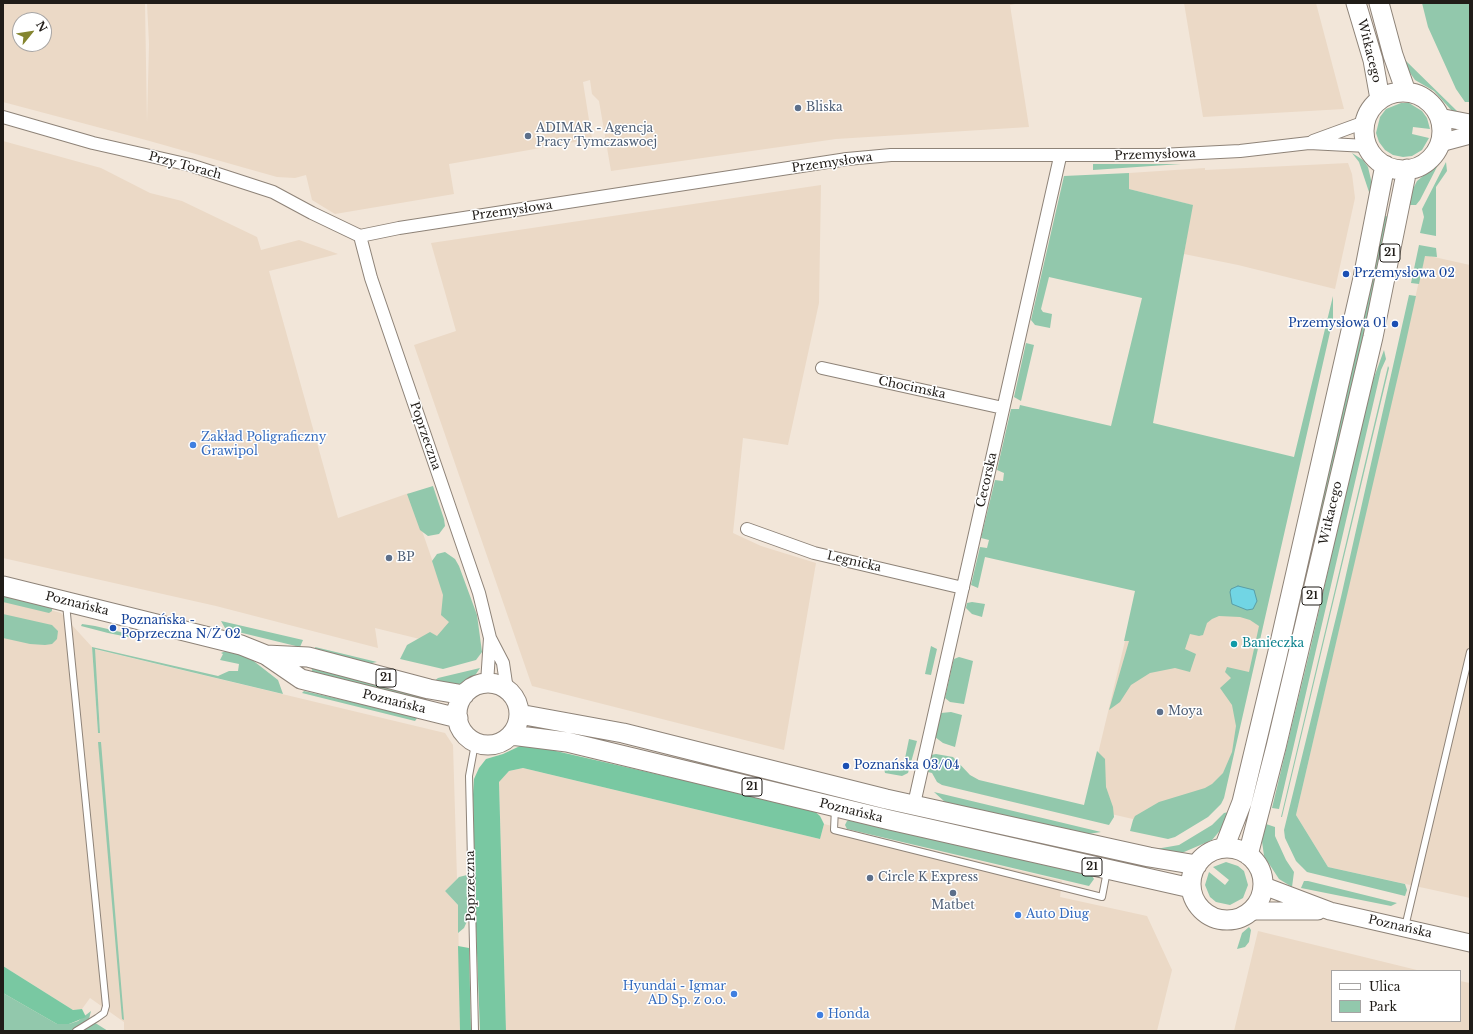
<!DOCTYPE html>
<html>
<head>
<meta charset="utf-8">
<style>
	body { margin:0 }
	#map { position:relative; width:1473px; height:1034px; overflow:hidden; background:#f2e6d9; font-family:"Libre Baskerville",serif }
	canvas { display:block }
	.frame { position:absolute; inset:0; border:4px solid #201c18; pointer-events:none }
	.legend { position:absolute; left:1331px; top:970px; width:130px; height:52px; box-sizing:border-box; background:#fff; border:1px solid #a6a4a3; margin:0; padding:5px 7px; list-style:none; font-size:12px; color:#201c18 }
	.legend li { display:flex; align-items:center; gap:8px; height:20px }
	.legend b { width:20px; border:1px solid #a6a4a3 }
	.north { position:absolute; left:12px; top:12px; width:40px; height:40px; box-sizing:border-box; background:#fff; border:1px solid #a6a4a3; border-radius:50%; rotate:60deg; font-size:11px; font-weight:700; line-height:16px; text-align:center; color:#201c18 }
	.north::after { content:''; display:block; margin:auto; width:14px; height:18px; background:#84852f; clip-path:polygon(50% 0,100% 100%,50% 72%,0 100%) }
</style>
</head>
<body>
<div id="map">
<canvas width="1473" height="1034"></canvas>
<div class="frame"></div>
<ul class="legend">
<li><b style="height:5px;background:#fff"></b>Ulica</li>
<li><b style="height:11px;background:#92c8ac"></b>Park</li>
</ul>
<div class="north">N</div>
</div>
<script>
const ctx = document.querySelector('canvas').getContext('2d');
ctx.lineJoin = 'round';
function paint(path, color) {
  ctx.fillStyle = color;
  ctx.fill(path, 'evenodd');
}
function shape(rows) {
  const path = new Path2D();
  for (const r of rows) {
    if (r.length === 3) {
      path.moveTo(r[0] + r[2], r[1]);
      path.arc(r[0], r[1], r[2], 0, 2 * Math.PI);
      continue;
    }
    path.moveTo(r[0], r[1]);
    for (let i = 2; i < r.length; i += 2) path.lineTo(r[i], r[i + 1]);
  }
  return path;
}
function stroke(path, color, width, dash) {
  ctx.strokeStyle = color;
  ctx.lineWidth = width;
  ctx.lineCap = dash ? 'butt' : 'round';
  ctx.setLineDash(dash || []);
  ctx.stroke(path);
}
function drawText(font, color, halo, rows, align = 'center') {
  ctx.font = font + ' "Libre Baskerville",serif';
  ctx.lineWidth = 3;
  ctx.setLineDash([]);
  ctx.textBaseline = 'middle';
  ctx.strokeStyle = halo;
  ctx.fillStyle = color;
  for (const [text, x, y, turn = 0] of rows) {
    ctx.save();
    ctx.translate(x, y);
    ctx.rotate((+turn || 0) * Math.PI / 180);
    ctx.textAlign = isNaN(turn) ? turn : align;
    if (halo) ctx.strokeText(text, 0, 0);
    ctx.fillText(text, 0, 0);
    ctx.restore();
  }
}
const built = shape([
	[3,3,145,3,147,123,149,44,147,3,1020,3,1010,5,1029,127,836,139,611,171,599,101,592,94,590,80,583,82,592,139,449,164,454,194,335,214,312,200,306,175,295,178,277,177,146,140,3,102],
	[20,20,44,20,44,44,20,44],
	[1184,3,1316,3,1344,109,1203,117],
	[3,141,101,168,150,193,182,201,257,237,261,250,299,240,338,254,269,271,338,518,409,493,455,626,440,644,375,628,378,648,216,606,3,558],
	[1348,163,1352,174,1355,198,1335,289,1238,265,1184,254,1192,205,1129,189,1129,173,1205,168,1205,170],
	[821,185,819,303,788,445,743,438,733,533,761,546,816,563,784,750,532,686,414,345,456,331,431,243],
	[1425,255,1470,265,1470,898,1328,867,1296,815],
	[1136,595,1264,620,1223,797,1172,828,1085,808],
	[3,597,61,613,92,647,98,733,100,732,94,649,445,733,453,745,457,879,445,891,458,905,460,1031,124,1031,124,1022,90,998,82,1009,73,1010,3,966],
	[523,768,820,839,824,824,1062,881,1060,897,1147,916,1172,970,1157,1031,506,1031,499,781,509,771],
	[1258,931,1421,971,1332,971,1332,1021,1460,1021,1460,981,1470,983,1470,1031,1234,1031]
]);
const green = shape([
	[1422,3,1470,3,1470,102,1465,102,1456,89,1428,27],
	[1404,59,1457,111,1461,113,1452,111,1434,91,1415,80,1406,67],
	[1401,103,1409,103,1422,111,1427,118,1430,129,1413,127,1412,134,1429,138,1422,150,1412,156,1403,157,1393,155,1385,150,1379,142,1376,133,1380,117,1386,109],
	[1352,153,1363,160,1368,167,1372,184,1370,195,1359,162],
	[1446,162,1447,171,1436,187,1436,236,1420,233,1424,217,1422,209],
	[1439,163,1420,200,1416,205,1408,205,1409,197,1417,181],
	[1093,164,1181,164,1093,170],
	[1129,173,1129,189,1193,205,1153,423,1294,457,1333,296,1333,319,1224,798,1221,804,1208,817,1175,837,1168,839,1130,831,1133,820,1135,816,1159,802,1205,788,1212,784,1223,773,1232,752,1236,726,1232,705,1220,688,1231,678,1225,672,1227,667,1249,672,1259,626,1250,620,1240,617,1219,616,1212,619,1207,623,1203,635,1199,636,1190,634,1185,649,1196,654,1190,672,1175,668,1150,673,1131,685,1120,702,1109,710,1129,641,1124,641,1135,591,985,557,978,588,971,585,980,547,987,548,989,540,981,538,995,480,1003,481,1004,473,997,470,1011,409,1019,409,1020,405,1111,426,1142,298,1049,277,1041,309,1043,312,1052,314,1050,328,1035,325,1031,320,1064,176],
	[1385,216,1390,217,1372,300,1254,803,1250,802],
	[1419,245,1436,248,1437,257,1425,256,1419,284,1411,283],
	[1409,295,1416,296,1405,346,1296,815,1328,867,1405,884,1407,890,1405,896,1307,872,1296,861,1285,838,1284,830,1341,597],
	[1026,343,1034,345,1021,401,1014,397],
	[1384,350,1386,359,1381,370,1279,809,1272,808,1311,646,1368,394],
	[1388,366,1389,368,1282,817,1281,817],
	[433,486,444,519,445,526,439,534,428,536,420,530,407,494],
	[445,552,455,559,459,566,477,615,482,652,476,660,443,669,400,659,407,645,430,632,437,636,449,622,441,615,443,595,433,564,432,561,437,554],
	[3,594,52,607,52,611,49,613,3,602],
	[972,602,985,604,982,617,972,614,966,608,967,603],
	[3,614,52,625,58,631,57,639,52,644,45,645,30,644,3,638],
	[221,621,303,640,300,647,230,630,225,628],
	[82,624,95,626,146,638,133,638,108,633,81,626],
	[931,646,937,649,931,675,925,674],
	[92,647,218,676,229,671,238,671,239,664,220,660,223,654,221,653,230,649,251,659,278,680,283,694,95,649,100,733,98,733],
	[315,647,377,662,366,664,316,651],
	[959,657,973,661,964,704,950,702,945,698,953,662,954,659],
	[311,667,421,694,420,700,313,673],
	[480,668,474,677,462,684,455,685,434,681,438,678],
	[304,691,418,717,415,721,302,693],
	[951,712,962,715,955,747,943,743,935,737,941,713],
	[909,739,917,741,908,773,902,776,885,773,884,768,886,765,903,768],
	[98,742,101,742,124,1020,122,1019],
	[1097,751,1105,759,1106,787,1113,807,1114,817,1109,825,942,785,937,782,932,773,928,772,931,755,936,754,953,757,970,775,979,780,1084,805],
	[934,792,1101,832,1088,834,945,802],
	[1229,812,1223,827,1212,840,1184,852,1174,853,1156,849,1179,845,1212,825,1224,813],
	[851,819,1092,876,1094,879,1089,886,847,829,845,825,847,821],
	[1266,824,1275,827,1275,836,1286,860,1294,872,1292,887,1279,879,1264,856,1262,841],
	[1226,862,1238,866,1244,871,1248,885,1243,898,1230,905,1216,902,1210,897,1205,885,1209,872,1225,885,1229,880,1213,867],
	[467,875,468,919,464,928,458,933,458,905,445,891,459,877],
	[1304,881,1308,881,1397,903,1391,906,1301,888],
	[1249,927,1251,930,1249,942,1245,947,1237,949,1242,933],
	[3,993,57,1024,69,1024,78,1021,91,1011,89,1019,108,1031,3,1031]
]);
const forest = shape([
	[520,746,534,746,813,810,820,816,824,824,820,839,523,768,509,771,499,782,506,1031,480,1031,476,927,473,794,474,779,479,768,486,759,503,754],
	[458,946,469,948,471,1031,460,1031],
	[3,966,73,1010,82,1009,86,1017,69,1024,57,1024,3,993]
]);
const water = shape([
	[1238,586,1254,590,1257,601,1253,609,1247,610,1232,604,1230,592,1231,589,1238,586]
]);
const lane = shape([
	[66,604,106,1006,104,1013,97,1018,76,1031],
	[835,808,834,830,1102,897,1107,871],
	[1405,927,1470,652],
	[475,1031,469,776,474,749,477,743]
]);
const street = shape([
	[3,117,93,143,190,165,273,192,312,213,360,236],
	[1313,141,1365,122],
	[360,236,399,228,847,159,891,155,1160,155,1240,151,1309,143,1367,146],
	[360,236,371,278,479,593,490,638,503,663,507,690],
	[822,368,1003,408],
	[747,529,814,553,963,588],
	[487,683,490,638],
	[914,804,1060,157]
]);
const secondary = shape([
	[1439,117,1470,123],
	[1440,143,1470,135],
	[1264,886,1330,911,1470,943],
	[1252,911,1318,911]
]);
const primary = shape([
	[1356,3,1373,60,1380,99],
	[1379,3,1393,55,1406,92],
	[1403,131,39],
	[3,586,241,645,266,655,301,679,458,718],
	[266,655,308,657,429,689,464,695],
	[488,714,31],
	[519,714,623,733,886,799,1149,857,1197,865],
	[511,735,567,742,890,820,1191,888],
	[1224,848,1242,802,1277,656,1363,278,1385,165],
	[1227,884,36],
	[1248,855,1276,747,1373,337,1407,169]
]);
const markers = [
	[798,108,4,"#5c6f8a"],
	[528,136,4,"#5c6f8a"],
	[1346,274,4,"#1a4fb4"],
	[1395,324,4,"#1a4fb4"],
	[193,445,4,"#3f7fe0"],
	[389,558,4,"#5c6f8a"],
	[113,628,4,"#1a4fb4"],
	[1234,644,4,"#0f9aa8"],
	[1160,712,4,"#5c6f8a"],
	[846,766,4,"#1a4fb4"],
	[870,878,4,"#5c6f8a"],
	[953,893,4,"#5c6f8a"],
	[1018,915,4,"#3f7fe0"],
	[734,994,4,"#3f7fe0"],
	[820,1015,4,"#3f7fe0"]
];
const shields = [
	[1390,253,20],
	[1312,596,20],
	[386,678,20],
	[752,787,20],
	[1092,867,20]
];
const shieldNames = [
	["21",1390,253],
	["21",1312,596],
	["21",386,678],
	["21",752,787],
	["21",1092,867]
];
const streetNames = [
	["Witkacego",1369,51,76],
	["Przemysłowa",1155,155,-2],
	["Przemysłowa",832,163,-8],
	["Przy Torach",185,166,15],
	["Przemysłowa",512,211,-8],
	["Chocimska",912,388,12],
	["Poprzeczna",425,436,71],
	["Cecorska",987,480,-77],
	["Witkacego",1331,513,-77],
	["Legnicka",854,562,13],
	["Poznańska",77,604,14],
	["Poznańska",394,702,14],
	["Poznańska",851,811,14],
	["Poprzeczna",471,886,-91],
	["Poznańska",1400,927,13]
];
const serviceNames = [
	["Bliska",806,108],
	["ADIMAR - Agencja",536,129],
	["Pracy Tymczaswoej",536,143],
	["BP",397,558],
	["Moya",1168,712],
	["Circle K Express",878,878],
	["Matbet",953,906,"center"]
];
const transitNames = [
	["Przemysłowa 02",1354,274],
	["Przemysłowa 01",1387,324,"right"],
	["Poznańska -",121,621],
	["Poprzeczna N/Ż 02",121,635],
	["Poznańska 03/04",854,766]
];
const shopNames = [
	["Zakład Poligraficzny",201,438],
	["Grawipol",201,452],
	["Auto Diug",1026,915],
	["Hyundai - Igmar",726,987,"right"],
	["AD Sp. z o.o.",726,1001,"right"],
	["Honda",828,1015]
];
const cultureNames = [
	["Banieczka",1242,644]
];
paint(built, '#ebd9c6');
paint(green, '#92c8ac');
paint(forest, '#79c8a2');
paint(water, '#71d5e4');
stroke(water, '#599ea7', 1);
stroke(lane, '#8e8378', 8);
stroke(street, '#8e8378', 14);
stroke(secondary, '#8e8378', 19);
stroke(primary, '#8e8378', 21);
stroke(lane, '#fff', 6);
stroke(street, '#fff', 12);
stroke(secondary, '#fff', 17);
stroke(primary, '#fff', 19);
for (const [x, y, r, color] of markers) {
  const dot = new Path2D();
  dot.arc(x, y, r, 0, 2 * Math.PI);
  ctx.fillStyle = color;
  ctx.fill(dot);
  stroke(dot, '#fff', 1.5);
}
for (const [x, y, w] of shields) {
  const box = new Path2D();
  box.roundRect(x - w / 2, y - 9, w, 18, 3);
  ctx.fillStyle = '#fff';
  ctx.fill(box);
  stroke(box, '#201c18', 1);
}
drawText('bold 11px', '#201c18', null, shieldNames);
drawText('12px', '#201c18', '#fff', streetNames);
drawText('12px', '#4e5e75', '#fff', serviceNames, 'left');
drawText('12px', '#164399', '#fff', transitNames, 'left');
drawText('12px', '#366cbe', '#fff', shopNames, 'left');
drawText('12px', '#0d838f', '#fff', cultureNames, 'left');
</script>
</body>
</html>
